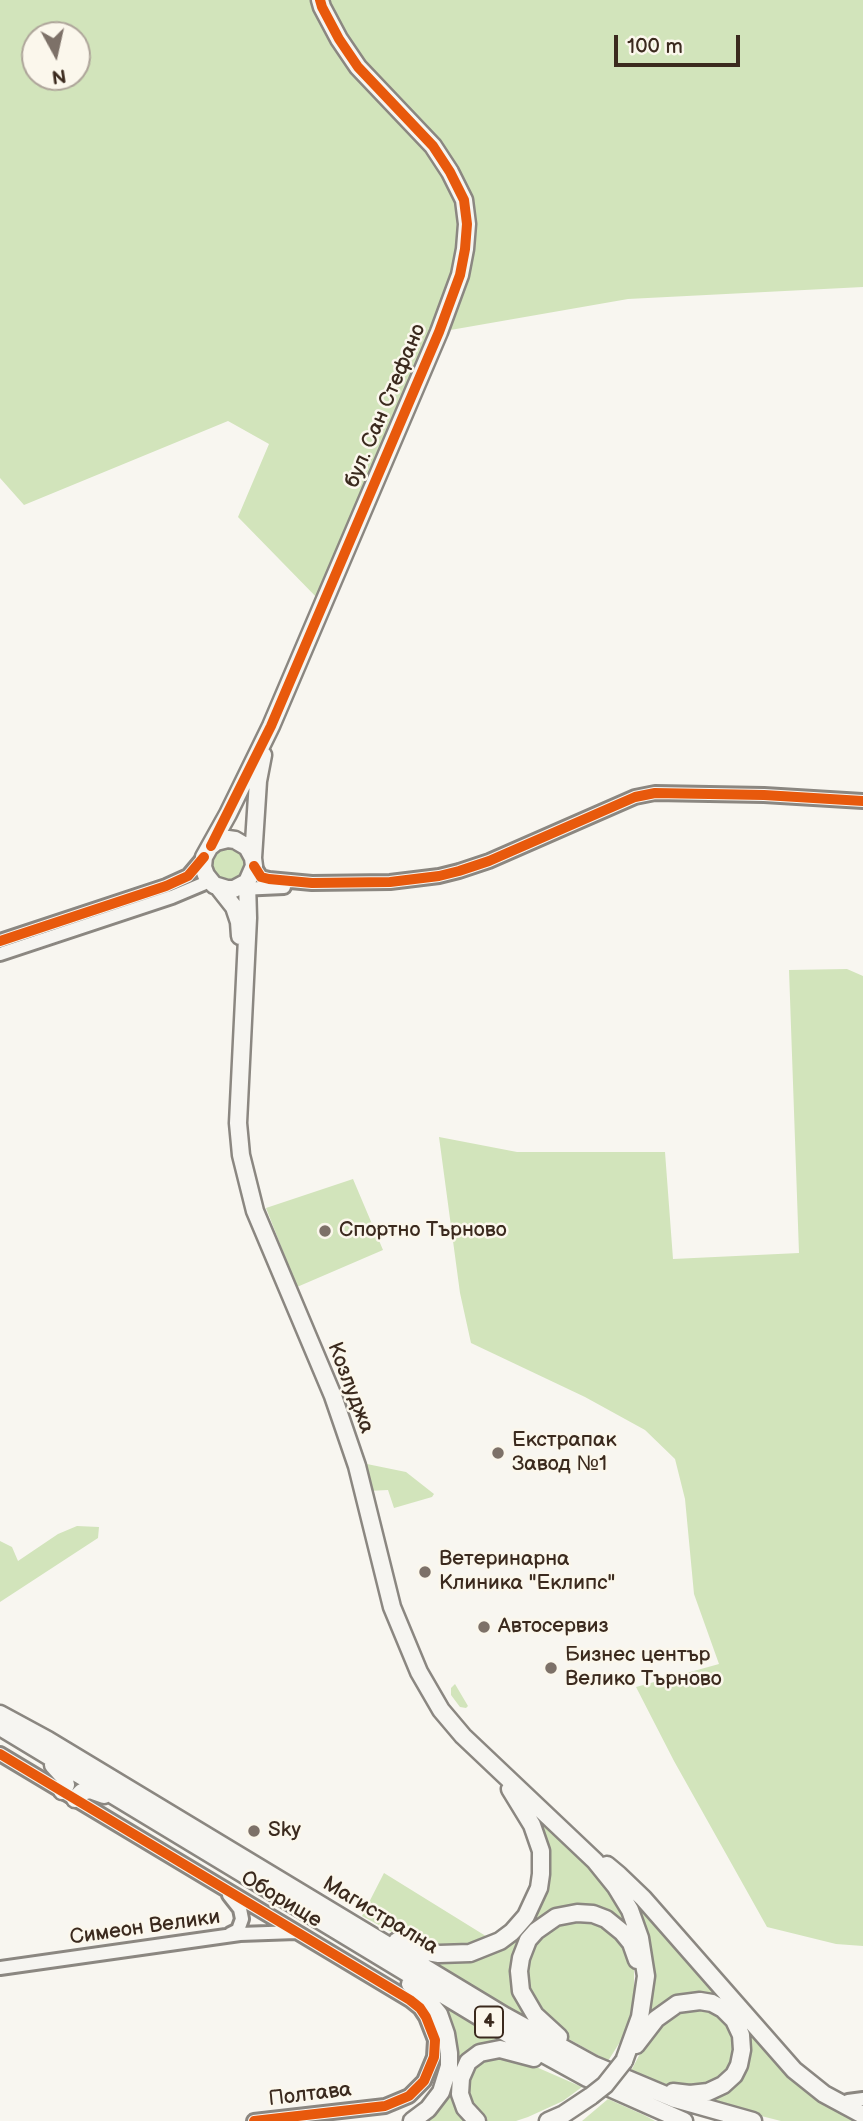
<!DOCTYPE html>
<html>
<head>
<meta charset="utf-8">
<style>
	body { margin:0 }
	#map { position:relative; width:863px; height:2121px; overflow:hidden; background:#f8f6f0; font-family:"Balsamiq Sans",sans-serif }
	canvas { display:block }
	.north { position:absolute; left:21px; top:21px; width:70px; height:70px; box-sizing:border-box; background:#fbf7ec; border:2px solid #aea59a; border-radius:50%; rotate:172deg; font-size:19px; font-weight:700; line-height:28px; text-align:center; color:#3b2a1e }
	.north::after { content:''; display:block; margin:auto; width:24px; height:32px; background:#7d7168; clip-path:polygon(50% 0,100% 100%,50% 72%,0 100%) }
	.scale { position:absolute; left:614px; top:35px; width:126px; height:32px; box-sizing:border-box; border:4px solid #3b2a1e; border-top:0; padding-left:9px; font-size:21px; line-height:24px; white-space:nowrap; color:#3b2a1e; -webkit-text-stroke:5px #fbf7ec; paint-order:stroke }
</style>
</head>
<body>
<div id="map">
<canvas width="863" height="2121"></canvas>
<div class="north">N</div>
<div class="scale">100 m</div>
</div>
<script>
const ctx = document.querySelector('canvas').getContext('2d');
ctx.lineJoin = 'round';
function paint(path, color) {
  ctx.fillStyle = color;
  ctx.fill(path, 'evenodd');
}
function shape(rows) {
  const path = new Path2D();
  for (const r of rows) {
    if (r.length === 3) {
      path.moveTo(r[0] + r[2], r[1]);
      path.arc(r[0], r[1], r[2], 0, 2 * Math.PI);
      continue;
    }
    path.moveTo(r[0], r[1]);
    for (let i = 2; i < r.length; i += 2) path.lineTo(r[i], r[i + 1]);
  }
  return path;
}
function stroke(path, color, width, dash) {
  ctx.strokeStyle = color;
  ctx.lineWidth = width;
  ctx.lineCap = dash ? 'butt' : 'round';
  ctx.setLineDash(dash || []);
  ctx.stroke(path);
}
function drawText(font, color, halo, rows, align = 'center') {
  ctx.font = font + ' "Balsamiq Sans",sans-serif';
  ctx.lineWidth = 5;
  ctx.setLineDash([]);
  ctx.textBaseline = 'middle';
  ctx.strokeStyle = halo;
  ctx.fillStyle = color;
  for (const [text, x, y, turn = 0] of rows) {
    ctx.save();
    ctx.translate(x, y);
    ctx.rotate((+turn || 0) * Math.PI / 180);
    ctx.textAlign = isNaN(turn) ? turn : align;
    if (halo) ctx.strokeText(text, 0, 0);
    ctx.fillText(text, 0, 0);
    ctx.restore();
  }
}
const green = shape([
	[0,0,863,0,863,287,628,299,439,332,322,603,238,517,269,444,228,421,24,505,0,478],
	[35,35,77,35,77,77,35,77],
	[228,865,17],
	[847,969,863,976,863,1946,836,1944,767,1927,674,1761,636,1687,719,1664,694,1594,685,1499,675,1459,645,1430,585,1397,471,1343,460,1293,439,1137,517,1152,665,1152,673,1259,799,1253,789,970],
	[353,1179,383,1250,297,1287,266,1208],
	[362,1463,406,1472,434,1494,432,1497,394,1508,388,1490,368,1491],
	[77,1526,99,1527,98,1538,0,1602,0,1541,12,1547,18,1561,58,1534],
	[455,1684,468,1706,466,1708,460,1707,451,1695,451,1688],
	[524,1805,594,1870,622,1907,636,1941,581,1909,518,1952,535,2026,413,1953,492,1949,544,1882],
	[384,1873,489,1938,468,1948,437,1948,403,1938,362,1916],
	[637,1899,777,2059,862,2121,781,2121,694,2099,723,2089,745,2040,708,1998,645,2026,652,1983,632,1902],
	[588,1919,614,1930,632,1959,634,1968,634,1994,630,2015,625,2034,608,2061,560,2034,530,2000,524,1968,535,1940,563,1920],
	[424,1992,478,2022,516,2049,465,2061,470,2121,418,2121,449,2077],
	[707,2006,734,2029,736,2061,718,2083,677,2088,631,2071,648,2038,668,2014],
	[511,2056,582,2087,563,2101,528,2117,516,2121,488,2121,480,2118,465,2096,468,2074,484,2057],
	[608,2099,644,2115,655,2121,582,2121]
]);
const minor = shape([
	[254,866,261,877,269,879,312,883,390,882,439,876,459,871,489,861,635,797,655,793,764,795,863,801],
	[240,889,284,887],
	[0,941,166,886,188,876,204,857],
	[0,954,172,897,210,881],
	[0,1754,410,2000,420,2008,426,2017,435,2040,434,2057,424,2081,409,2096,385,2106,254,2121],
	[229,1895,240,1909,242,1919,238,1930,230,1934],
	[0,1968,240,1934,296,1932],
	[844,2106,848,2101,863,2099]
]);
const major = shape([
	[211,846,216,842,228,839,235,840,247,847,253,858,254,866,247,882,234,889,227,889,214,885,206,875,203,867,204,857,228,814,271,726,439,332,460,275,465,249,467,224,464,200,450,172,433,146,358,67,339,39,322,7,320,0],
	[253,858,258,781,263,755],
	[247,882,248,918,238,1123,241,1155,255,1211,333,1396,344,1428,357,1466,392,1607,419,1672,441,1710,463,1736,595,1861,616,1887,630,1910,640,1938,646,1976,640,2017,624,2061],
	[219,888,234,907,239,922,240,936],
	[0,1714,48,1740,505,2016,594,2065,675,2099,753,2121],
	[0,1727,516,2039,587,2078,684,2121],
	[53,1765,64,1777,66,1785,62,1791],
	[75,1799,82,1792,90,1790,104,1795],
	[607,1865,619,1875,643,1898,794,2070,824,2094,863,2115],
	[397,1941,422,1951,439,1954,470,1953,500,1941,512,1932,526,1916,539,1888,541,1874,541,1851,532,1825,510,1789],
	[410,1984,421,1992,439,2014,446,2034,449,2053,449,2066,441,2092,428,2109,412,2121],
	[559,2037,535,2015,521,1991,519,1971,521,1958,528,1940,536,1931,556,1917,577,1913,593,1914,606,1919,622,1932,631,1943,637,1960],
	[636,2045,656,2019,677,2004,700,2001,712,2003,723,2009,734,2020,741,2035,742,2050,739,2065,734,2075,723,2085,708,2092,690,2094,673,2092],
	[477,2121,465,2108,460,2094,461,2078,468,2062,480,2053,500,2049,534,2058],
	[548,2121,564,2114,591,2096]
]);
const majorBridge = shape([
	[591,2096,605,2085,624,2061]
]);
const cycleway = shape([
	[211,846,271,726,439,332,460,275,465,249,467,224,464,200,450,172,433,146,358,67,339,39,322,7,320,0],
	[254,866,261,877,269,879,312,883,390,882,439,876,459,871,489,861,635,797,655,793,764,795,863,801],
	[0,941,166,886,188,876,204,857],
	[0,1754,410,2000,420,2008,426,2017,435,2040,434,2057,424,2081,409,2096,385,2106,254,2121]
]);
const markers = [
	[325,1231,7,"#7d7168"],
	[498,1453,7,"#7d7168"],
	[425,1572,7,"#7d7168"],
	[484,1627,7,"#7d7168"],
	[551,1668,7,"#7d7168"],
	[254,1831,7,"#7d7168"]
];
const shields = [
	[489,2022,28]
];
const shieldNames = [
	["4",489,2022]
];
const streetNames = [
	["бул. Сан Стефано",386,406,-67],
	["Козлуджа",350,1388,69],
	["Оборище",281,1900,31],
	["Магистрална",380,1916,31],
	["Симеон Велики",145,1928,-8],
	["Полтава",310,2095,-7]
];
const poiNames = [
	["Спортно Търново",339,1231],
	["Екстрапак",512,1441],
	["Завод №1",512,1465],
	["Ветеринарна",439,1560],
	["Клиника \"Еклипс\"",439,1584],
	["Автосервиз",498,1627],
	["Бизнес център",565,1656],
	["Велико Търново",565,1680],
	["Sky",268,1831]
];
paint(green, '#d2e4bb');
stroke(minor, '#8b8781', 18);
stroke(major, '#8b8781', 21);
stroke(minor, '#f6f5f1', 12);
stroke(major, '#f6f5f1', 16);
stroke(majorBridge, '#8b8781', 21, []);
stroke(majorBridge, '#f6f5f1', 16);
stroke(cycleway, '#e8590c', 10);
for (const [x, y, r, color] of markers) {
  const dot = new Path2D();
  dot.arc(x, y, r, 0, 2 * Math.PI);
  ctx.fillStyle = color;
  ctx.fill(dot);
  stroke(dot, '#fbf7ec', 2.5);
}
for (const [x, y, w] of shields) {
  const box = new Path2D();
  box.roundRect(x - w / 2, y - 15.5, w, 31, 5);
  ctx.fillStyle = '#fbf7ec';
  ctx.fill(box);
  stroke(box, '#3b2a1e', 2);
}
drawText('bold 19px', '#3b2a1e', null, shieldNames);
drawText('21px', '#3b2a1e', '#fbf7ec', streetNames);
drawText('21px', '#3b2a1e', '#fbf7ec', poiNames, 'left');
</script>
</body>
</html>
